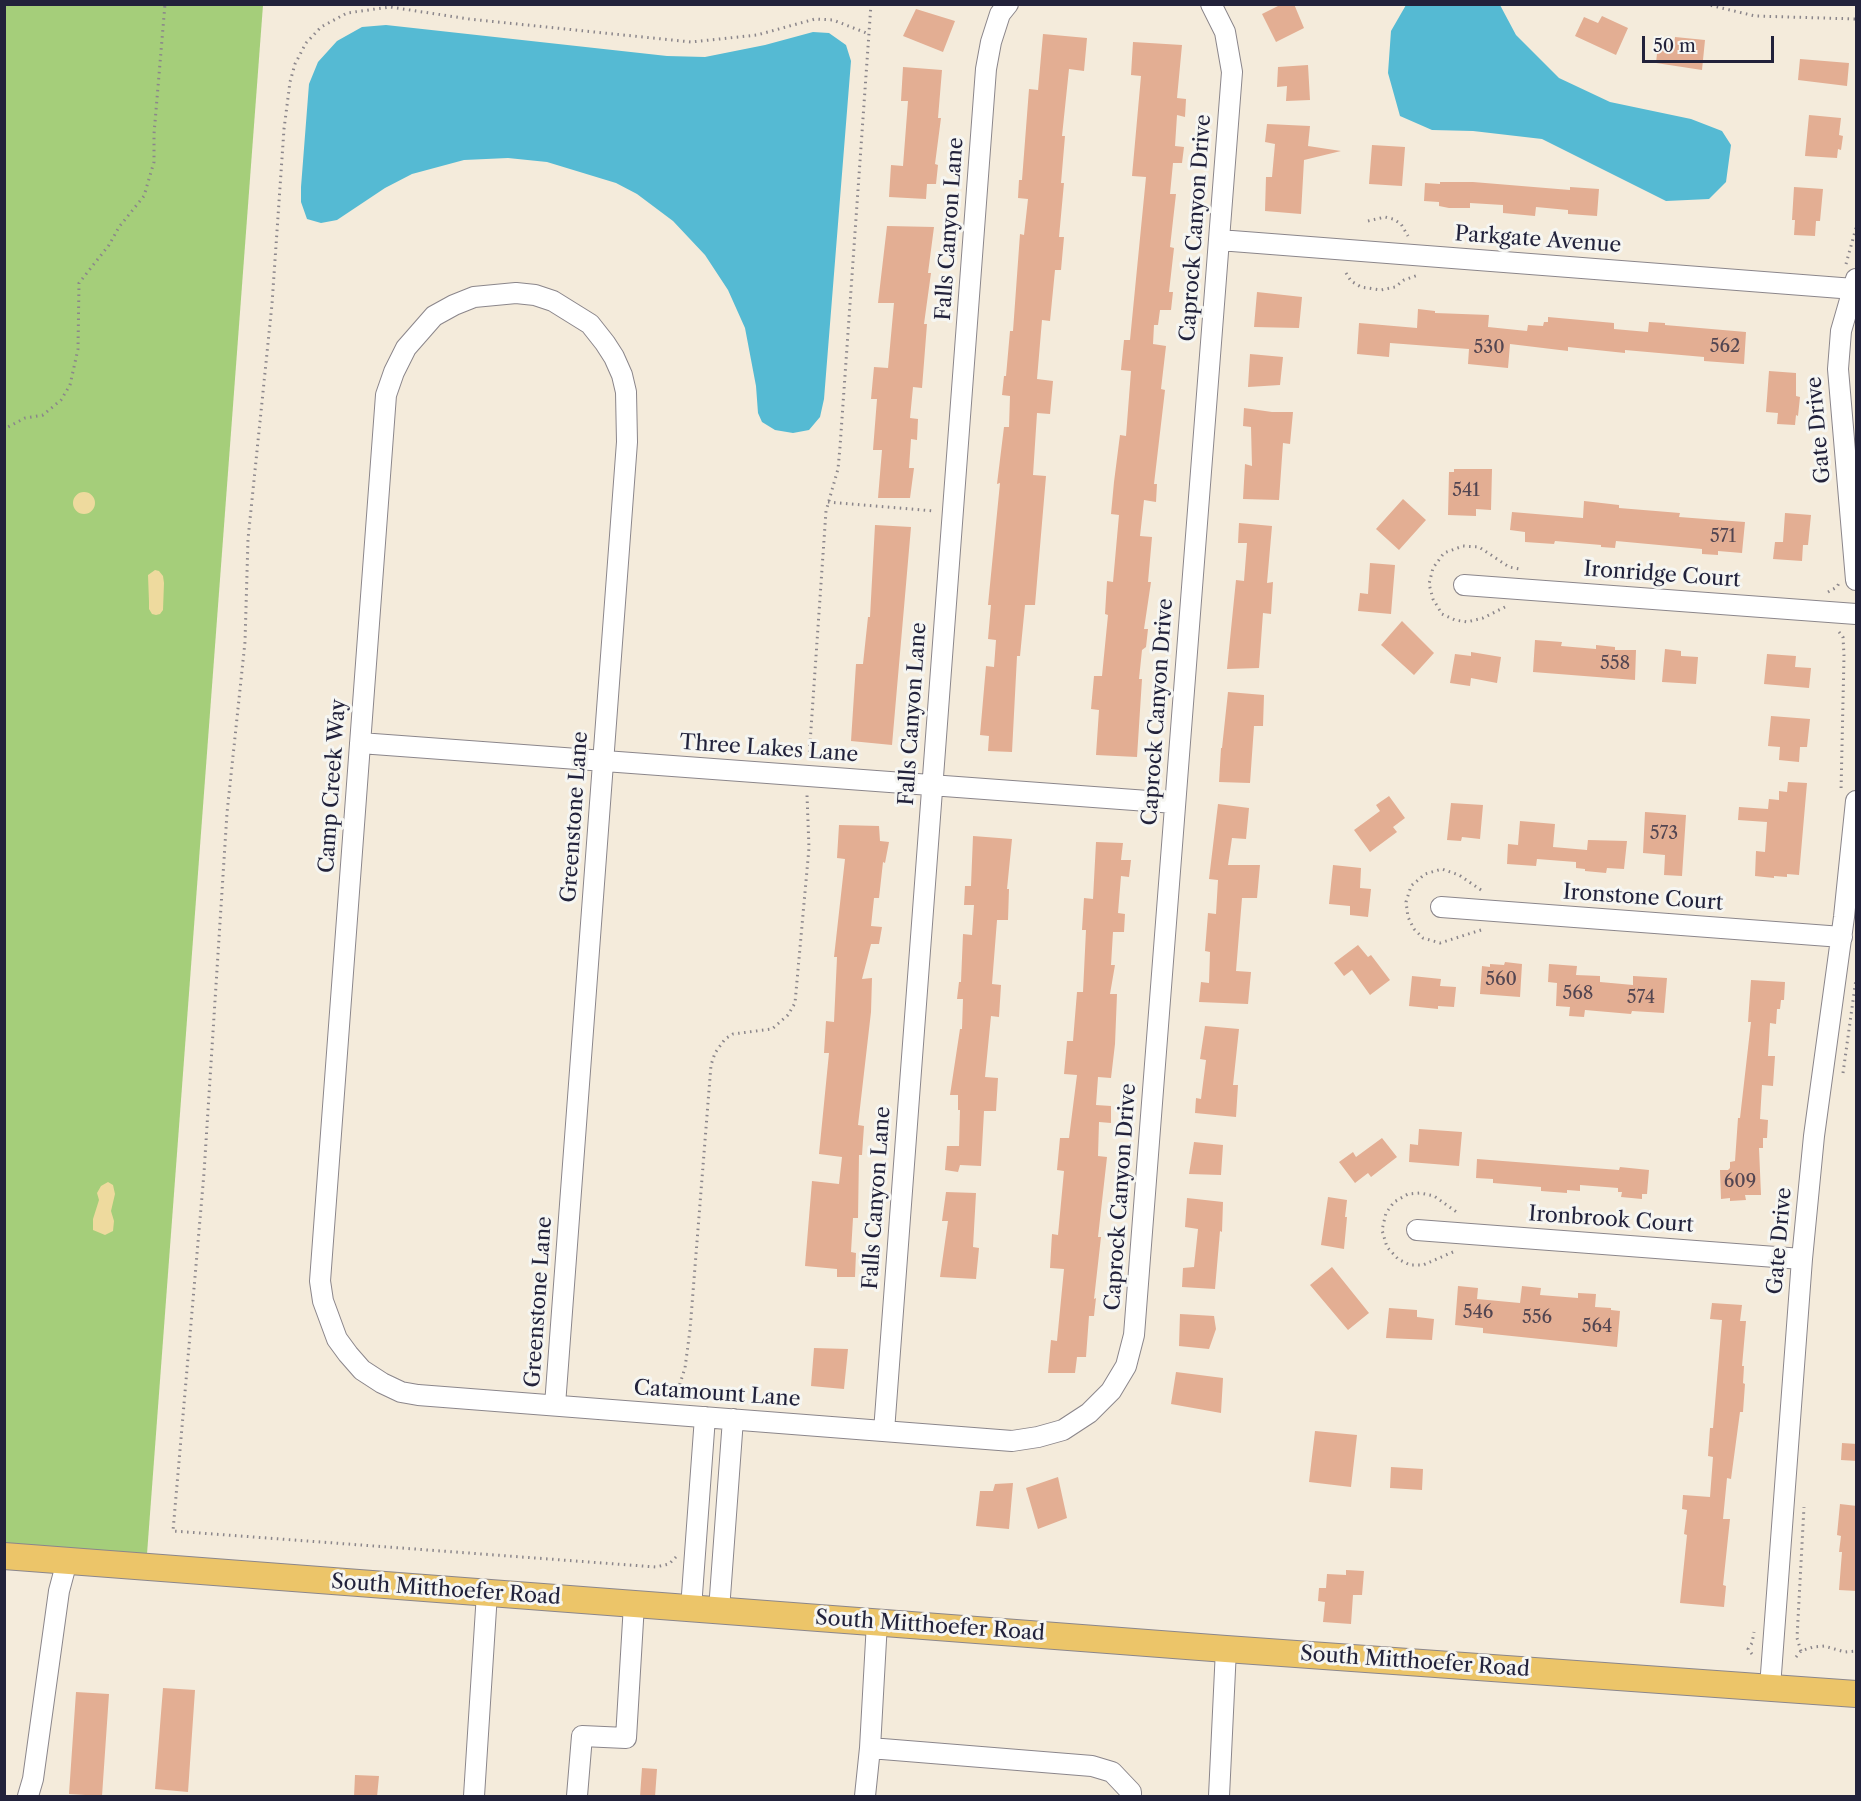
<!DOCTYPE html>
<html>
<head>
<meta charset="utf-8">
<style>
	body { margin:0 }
	#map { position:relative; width:1861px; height:1801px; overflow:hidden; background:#f4ebdb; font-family:"Libre Caslon Text",serif }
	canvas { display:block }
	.frame { position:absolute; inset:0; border:6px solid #22223b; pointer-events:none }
	.scale { position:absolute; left:1642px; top:36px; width:132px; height:27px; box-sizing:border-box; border:3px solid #22223b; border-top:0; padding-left:8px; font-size:18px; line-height:21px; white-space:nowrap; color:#22223b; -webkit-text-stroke:4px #f6f6f2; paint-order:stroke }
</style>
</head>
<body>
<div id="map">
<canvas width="1861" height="1801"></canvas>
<div class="frame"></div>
<div class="scale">50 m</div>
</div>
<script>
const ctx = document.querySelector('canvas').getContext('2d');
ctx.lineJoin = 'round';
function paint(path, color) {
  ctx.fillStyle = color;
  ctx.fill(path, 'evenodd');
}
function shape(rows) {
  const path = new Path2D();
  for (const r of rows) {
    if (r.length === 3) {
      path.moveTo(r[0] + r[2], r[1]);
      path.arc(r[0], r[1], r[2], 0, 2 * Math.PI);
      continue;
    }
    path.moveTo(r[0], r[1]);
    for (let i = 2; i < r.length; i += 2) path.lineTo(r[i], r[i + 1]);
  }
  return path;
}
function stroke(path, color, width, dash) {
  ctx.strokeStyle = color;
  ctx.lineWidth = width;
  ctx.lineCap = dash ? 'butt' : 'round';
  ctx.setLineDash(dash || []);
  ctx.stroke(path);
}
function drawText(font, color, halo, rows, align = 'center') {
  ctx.font = font + ' "Libre Caslon Text",serif';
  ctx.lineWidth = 6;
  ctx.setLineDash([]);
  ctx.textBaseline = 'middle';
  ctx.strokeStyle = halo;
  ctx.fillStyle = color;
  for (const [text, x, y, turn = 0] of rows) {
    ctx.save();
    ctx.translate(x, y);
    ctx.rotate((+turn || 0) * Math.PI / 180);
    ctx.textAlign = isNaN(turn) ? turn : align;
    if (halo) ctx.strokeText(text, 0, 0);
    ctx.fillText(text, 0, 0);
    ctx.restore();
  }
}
const green = shape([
	[5,5,263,5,146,1567,5,1557]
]);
const sand = shape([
	[84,503,11],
	[155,570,159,571,163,576,164,583,163,610,160,614,156,615,152,614,149,609,149,602,148,575],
	[108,1182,113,1185,115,1194,111,1211,114,1221,113,1231,105,1235,93,1230,93,1219,99,1200,97,1193,101,1186]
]);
const water = shape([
	[1406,5,1500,5,1516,35,1559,78,1610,102,1691,119,1722,131,1731,145,1726,182,1709,199,1666,201,1542,139,1473,131,1432,130,1400,116,1388,73,1391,31],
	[386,25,667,56,705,57,765,45,813,32,829,33,846,45,851,61,824,399,820,417,809,430,793,433,775,430,762,422,758,413,756,386,745,328,728,290,705,255,673,221,637,194,616,183,547,162,508,158,464,160,412,174,385,188,337,220,321,223,307,219,301,202,301,187,309,84,318,62,337,41,362,27]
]);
const building = shape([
	[1282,4,1294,4,1304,28,1276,42,1262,14],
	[916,9,955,21,943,52,903,36],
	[1602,16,1628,28,1616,55,1575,36,1584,17,1598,23],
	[1043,34,1087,38,1084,71,1069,69,1062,136,1065,136,1061,183,1064,183,1059,237,1064,237,1061,270,1055,270,1050,321,1042,320,1037,379,1053,381,1050,414,1037,413,1033,475,1046,476,1035,605,1025,605,1020,656,1017,656,1012,752,988,751,989,736,980,735,986,666,994,667,996,640,988,639,991,605,988,605,1000,483,997,484,1004,427,1009,427,1010,396,1002,395,1004,376,1006,376,1010,331,1013,331,1020,234,1024,235,1028,199,1018,198,1019,180,1022,180,1029,89,1038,90],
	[1675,37,1705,40,1702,70,1656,63,1658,44,1674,46],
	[1133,42,1182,45,1177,98,1186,99,1185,117,1177,115,1175,146,1184,147,1182,163,1173,163,1170,194,1176,194,1170,247,1174,248,1169,292,1173,292,1171,310,1160,310,1158,325,1154,325,1153,344,1166,346,1161,389,1165,390,1154,484,1157,484,1156,502,1144,500,1140,536,1152,537,1148,582,1151,582,1144,629,1148,629,1146,647,1142,650,1139,679,1142,679,1137,757,1096,755,1099,710,1091,709,1094,676,1102,676,1108,615,1105,614,1107,581,1113,582,1119,515,1111,514,1114,482,1120,435,1126,436,1131,371,1121,370,1124,340,1130,340,1146,177,1132,176,1141,76,1131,75],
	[1800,59,1849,63,1847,86,1798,80],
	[1308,65,1310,100,1286,101,1287,86,1277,87,1278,67],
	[903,67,942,70,938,118,941,118,935,164,938,165,936,184,927,184,926,199,889,197,891,165,903,166,908,101,901,101],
	[1809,115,1841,118,1839,135,1843,136,1841,150,1838,149,1837,158,1805,156],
	[1267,124,1310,126,1308,146,1341,151,1304,160,1301,214,1265,211,1266,177,1272,177,1275,144,1265,142],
	[1372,145,1405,147,1402,186,1369,184],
	[1440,182,1473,182,1570,190,1570,187,1599,189,1597,216,1568,214,1568,210,1536,207,1535,216,1503,213,1503,205,1470,203,1470,208,1449,208,1439,206,1439,202,1424,201,1425,183,1440,184],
	[1794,187,1823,189,1820,221,1816,221,1815,236,1794,235,1795,220,1792,220],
	[887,226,934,227,928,273,931,273,924,324,927,324,922,388,913,387,910,418,918,419,917,440,911,439,909,468,914,468,910,498,878,498,882,450,873,450,877,399,871,399,874,367,888,368,894,303,878,303],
	[1257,292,1302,297,1299,328,1254,327],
	[1418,309,1435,311,1435,313,1489,315,1488,327,1527,331,1528,325,1543,326,1544,322,1548,322,1548,317,1614,323,1614,329,1648,332,1649,322,1665,323,1665,325,1746,332,1744,364,1704,361,1704,357,1625,350,1625,353,1568,347,1568,351,1510,344,1508,368,1468,364,1469,349,1390,343,1389,357,1357,354,1359,323,1417,328],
	[1250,354,1283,357,1280,385,1248,387],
	[1769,371,1796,373,1796,396,1800,397,1798,416,1796,415,1795,425,1777,424,1778,413,1766,412],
	[1244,408,1272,412,1293,412,1290,444,1283,443,1279,500,1243,499,1245,464,1252,466,1251,427,1243,426],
	[1454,469,1492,469,1491,510,1476,509,1476,516,1448,515,1449,472,1454,472],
	[1403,499,1426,520,1399,550,1376,529],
	[1584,501,1619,505,1619,508,1680,513,1679,517,1745,522,1742,553,1718,551,1718,555,1702,554,1702,549,1616,541,1615,548,1601,547,1601,545,1555,541,1554,544,1525,542,1525,532,1510,530,1512,512,1583,518],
	[1785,513,1811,515,1808,545,1803,545,1802,561,1773,559,1775,542,1783,542],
	[1239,523,1272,526,1267,583,1273,582,1271,614,1263,613,1259,668,1227,669,1236,580,1244,581,1247,543,1238,543],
	[875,525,911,527,892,745,851,741,856,664,863,664,868,617,870,617],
	[1370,563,1395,565,1391,614,1358,611,1360,593,1368,594],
	[1402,621,1434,653,1414,675,1381,645],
	[1535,640,1562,642,1561,646,1596,649,1596,645,1615,647,1615,650,1636,650,1635,680,1533,672],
	[1665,649,1681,651,1681,656,1698,657,1696,684,1662,682],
	[1471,652,1501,657,1497,683,1471,678,1470,686,1450,683,1455,654,1471,656],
	[1767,654,1796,656,1795,667,1811,668,1809,688,1764,684],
	[1228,692,1264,695,1263,726,1254,726,1250,783,1219,782,1221,748,1222,748],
	[1771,716,1810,719,1807,747,1800,747,1799,762,1779,760,1780,747,1768,746],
	[1788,782,1807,783,1799,875,1787,874,1787,877,1774,876,1774,878,1755,876,1756,851,1765,852,1767,822,1738,820,1739,807,1768,809,1769,799,1779,800,1779,791,1787,792],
	[1389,796,1405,818,1393,827,1397,832,1370,852,1354,830,1380,811,1376,805],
	[1451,803,1483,805,1480,839,1462,837,1461,841,1447,840],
	[1218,804,1249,808,1246,839,1232,838,1228,865,1260,865,1257,898,1242,898,1236,971,1251,972,1248,1004,1199,1002,1201,982,1209,983,1210,952,1205,951,1208,913,1216,914,1218,880,1209,879],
	[1645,812,1686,815,1682,876,1664,875,1665,855,1643,853],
	[1520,821,1555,824,1553,847,1587,850,1588,840,1627,841,1624,869,1607,868,1606,873,1585,871,1585,869,1576,868,1576,862,1537,859,1536,866,1507,864,1508,844,1518,845],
	[839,825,879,826,880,841,889,842,885,863,883,862,879,898,874,898,871,926,882,927,879,944,871,944,862,979,872,978,871,1012,858,1125,864,1126,862,1155,859,1155,858,1218,853,1218,851,1252,856,1253,855,1277,837,1277,837,1269,805,1266,812,1181,839,1184,842,1157,819,1154,829,1053,824,1053,826,1021,834,1022,837,957,834,957,845,859,837,858],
	[973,836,1012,839,1007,889,1009,889,1008,920,997,920,992,984,1001,985,999,1017,991,1016,985,1077,998,1078,996,1111,984,1111,981,1166,960,1165,958,1172,945,1170,947,1146,959,1146,960,1110,958,1110,958,1095,950,1095,960,1029,962,1029,963,999,957,999,959,982,961,982,963,934,972,935,974,905,964,905,965,886,971,886],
	[1096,842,1123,843,1121,860,1131,860,1129,877,1121,876,1118,913,1125,914,1124,932,1113,932,1111,965,1115,965,1110,994,1117,994,1115,1044,1111,1078,1098,1077,1096,1105,1111,1106,1111,1123,1099,1122,1098,1156,1107,1157,1098,1237,1101,1237,1094,1299,1096,1298,1094,1316,1089,1316,1086,1357,1077,1357,1075,1373,1048,1373,1051,1340,1057,1341,1064,1269,1050,1268,1052,1234,1058,1235,1064,1171,1057,1170,1060,1138,1069,1138,1077,1075,1064,1074,1067,1041,1073,1041,1077,992,1083,992,1086,930,1082,930,1084,898,1093,899],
	[1333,865,1361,868,1360,888,1371,889,1368,917,1350,915,1350,906,1329,904],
	[1358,945,1368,957,1371,955,1390,980,1370,995,1352,970,1344,976,1334,963],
	[1505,962,1522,964,1520,997,1480,994,1482,966,1490,967,1490,964,1504,965],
	[1549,964,1577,966,1576,975,1600,976,1600,982,1633,985,1633,976,1667,978,1664,1013,1632,1011,1631,1014,1585,1010,1584,1017,1569,1016,1570,1007,1556,1006,1557,983,1548,982],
	[1412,976,1441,979,1440,986,1456,987,1454,1007,1438,1006,1438,1009,1409,1006],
	[1751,980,1785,982,1784,1000,1781,1000,1780,1009,1777,1009,1776,1024,1770,1023,1768,1056,1775,1056,1773,1086,1762,1085,1760,1119,1768,1120,1767,1138,1763,1138,1763,1148,1759,1148,1761,1195,1745,1195,1746,1200,1730,1201,1730,1198,1721,1199,1720,1170,1728,1170,1730,1168,1730,1162,1735,1161,1738,1118,1740,1118,1751,1022,1748,1022],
	[1205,1026,1239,1029,1233,1085,1238,1085,1236,1117,1195,1113,1196,1098,1201,1099,1206,1060,1200,1059],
	[1419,1129,1462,1132,1459,1166,1409,1162,1410,1144,1418,1145],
	[1382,1138,1397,1157,1371,1177,1368,1173,1355,1183,1339,1162,1353,1152,1356,1157],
	[1194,1142,1223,1145,1221,1175,1189,1174],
	[1477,1159,1619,1170,1620,1167,1649,1170,1647,1194,1642,1194,1642,1199,1621,1197,1622,1192,1618,1192,1618,1188,1580,1185,1580,1191,1567,1190,1567,1193,1541,1191,1541,1187,1493,1183,1493,1179,1476,1178],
	[946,1192,976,1193,973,1247,979,1248,976,1279,940,1277,948,1221,942,1221],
	[1328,1197,1347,1200,1345,1217,1347,1217,1344,1249,1321,1245],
	[1187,1198,1223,1202,1222,1232,1220,1231,1215,1289,1182,1287,1183,1268,1194,1267,1198,1229,1185,1227],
	[1332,1267,1369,1313,1348,1330,1310,1285],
	[1458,1286,1478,1288,1477,1299,1520,1303,1522,1286,1541,1288,1540,1295,1578,1298,1578,1293,1596,1294,1595,1307,1611,1308,1611,1310,1620,1311,1617,1347,1483,1333,1483,1328,1455,1325],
	[1712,1303,1742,1305,1740,1321,1746,1321,1742,1366,1744,1366,1743,1383,1745,1384,1743,1412,1740,1412,1731,1479,1727,1478,1723,1519,1730,1519,1723,1585,1726,1586,1724,1607,1680,1603,1687,1535,1684,1534,1687,1510,1682,1509,1683,1495,1710,1497,1713,1457,1708,1456,1710,1428,1713,1428,1722,1320,1710,1319],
	[1389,1308,1417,1310,1417,1317,1434,1319,1432,1340,1386,1338],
	[1180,1314,1214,1316,1216,1329,1209,1349,1179,1346],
	[814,1348,848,1349,844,1389,811,1386],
	[1176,1372,1223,1378,1221,1413,1171,1404],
	[1315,1431,1357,1435,1351,1487,1309,1482],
	[1842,1443,1857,1444,1857,1461,1841,1460],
	[1391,1467,1423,1469,1422,1490,1390,1488],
	[1058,1477,1067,1518,1038,1529,1026,1488],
	[1013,1483,1009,1529,976,1526,980,1491,993,1491,995,1484],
	[1840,1504,1857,1506,1857,1591,1839,1590,1842,1552,1839,1552,1841,1536,1837,1535],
	[1346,1570,1364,1571,1362,1595,1353,1595,1351,1624,1323,1622,1325,1602,1318,1601,1319,1588,1326,1588,1327,1574,1346,1575],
	[163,1688,195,1690,188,1792,155,1789],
	[76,1692,109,1694,102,1796,69,1794],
	[642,1768,657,1769,655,1797,640,1797],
	[355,1775,379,1776,377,1797,354,1797]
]);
const path = shape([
	[1705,4,1755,16,1856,19],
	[1368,221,1385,217,1393,219,1401,224,1408,236],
	[1846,264,1856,228],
	[1346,273,1351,281,1361,287,1381,290,1395,287,1404,280,1418,275],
	[4,431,8,427,25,418,43,415,61,400,70,385,78,349,79,283,109,245,119,227,144,196,154,162,154,134,165,4],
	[828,502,934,511],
	[1828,592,1837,587,1839,583],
	[1505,607,1483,618,1467,622,1455,620,1442,614,1433,599,1429,584,1433,568,1444,553,1463,546,1479,547,1509,567,1520,569],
	[1839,632,1843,637,1844,656,1841,792],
	[809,758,826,511,838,469,840,447,871,4],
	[1481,930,1440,943,1423,938,1414,929,1408,917,1406,902,1411,886,1425,874,1442,869,1459,875,1484,892],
	[1843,1073,1856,979],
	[1453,1252,1423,1265,1410,1265,1398,1259,1387,1247,1382,1230,1386,1213,1394,1202,1408,1194,1420,1193,1434,1196,1458,1213],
	[676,1396,685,1368,690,1330,711,1065,715,1053,725,1039,733,1034,772,1029,788,1015,795,1003,809,848,807,795],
	[676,1557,669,1564,656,1567,173,1531,204,1173,227,813,245,642,248,539,272,304,284,129,290,82,295,64,306,43,321,27,347,13,390,7,469,19,691,42,757,35,815,19,833,20,869,34],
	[1801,1651,1797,1638,1804,1507],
	[1752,1654,1748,1649,1752,1643,1754,1632],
	[1796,1657,1801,1651,1813,1647,1824,1646,1845,1652,1856,1651]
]);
const minor = shape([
	[1219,240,1854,289],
	[1856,279,1841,331,1838,369,1856,580],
	[1464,585,1856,614],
	[360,743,1175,803],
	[1441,907,1842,937],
	[1417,1230,1802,1259],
	[555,1405,627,442,626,392,622,375,614,357,605,343,590,324,553,301,535,295,516,293,474,297,454,305,434,316,406,348,394,372,386,395,320,1281,323,1301,337,1339,348,1354,362,1370,382,1383,401,1392,418,1395,1012,1441,1038,1437,1063,1430,1089,1413,1111,1391,1126,1366,1134,1335,1232,72,1225,32,1211,4],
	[884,1431,986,69,991,42,1000,14,1008,4],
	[691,1608,705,1417],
	[719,1610,733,1419],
	[1770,1687,1802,1259,1814,1136,1844,917,1856,801],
	[870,1748,877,1622],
	[28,1796,33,1779,59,1591,67,1561],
	[474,1796,487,1593],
	[577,1796,582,1736,626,1738,634,1604],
	[865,1796,870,1748,1092,1766,1112,1772,1131,1792,1131,1796],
	[1219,1796,1226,1649]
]);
const major = shape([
	[4,1556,1226,1649,1856,1694]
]);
const numberNames = [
	["562",1725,347],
	["530",1489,348],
	["541",1466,491],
	["571",1723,537],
	["558",1615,664],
	["573",1664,834],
	["560",1501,980],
	["568",1578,994],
	["574",1641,998],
	["609",1740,1182],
	["546",1478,1313],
	["556",1537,1318],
	["564",1597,1327]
];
const streetNames = [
	["Caprock Canyon Drive",1196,228,-86],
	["Falls Canyon Lane",950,229,-86],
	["Parkgate Avenue",1538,240,4],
	["Gate Drive",1819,430,-95],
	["Ironridge Court",1662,575,4],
	["Caprock Canyon Drive",1158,712,-86],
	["Falls Canyon Lane",913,714,-86],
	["Three Lakes Lane",769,749,4],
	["Camp Creek Way",333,786,-86],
	["Greenstone Lane",575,817,-86],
	["Ironstone Court",1643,898,4],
	["Caprock Canyon Drive",1121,1197,-86],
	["Falls Canyon Lane",877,1198,-86],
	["Ironbrook Court",1611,1220,4],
	["Gate Drive",1780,1241,-85],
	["Greenstone Lane",539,1302,-86],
	["Catamount Lane",717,1394,4],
	["South Mitthoefer Road",446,1590,4],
	["South Mitthoefer Road",930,1626,4],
	["South Mitthoefer Road",1415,1662,4]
];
paint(green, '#a5ce7a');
paint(sand, '#eeda9e');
paint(water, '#55bad3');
paint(building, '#e3ae93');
stroke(minor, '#8b868b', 22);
stroke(major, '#8b868b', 28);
stroke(path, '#8b868b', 3, [1.5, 4.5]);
stroke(minor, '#fff', 20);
stroke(major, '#ecc569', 26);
drawText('18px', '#524551', null, numberNames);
drawText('21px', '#22223b', '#f6f6f2', streetNames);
</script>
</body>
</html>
